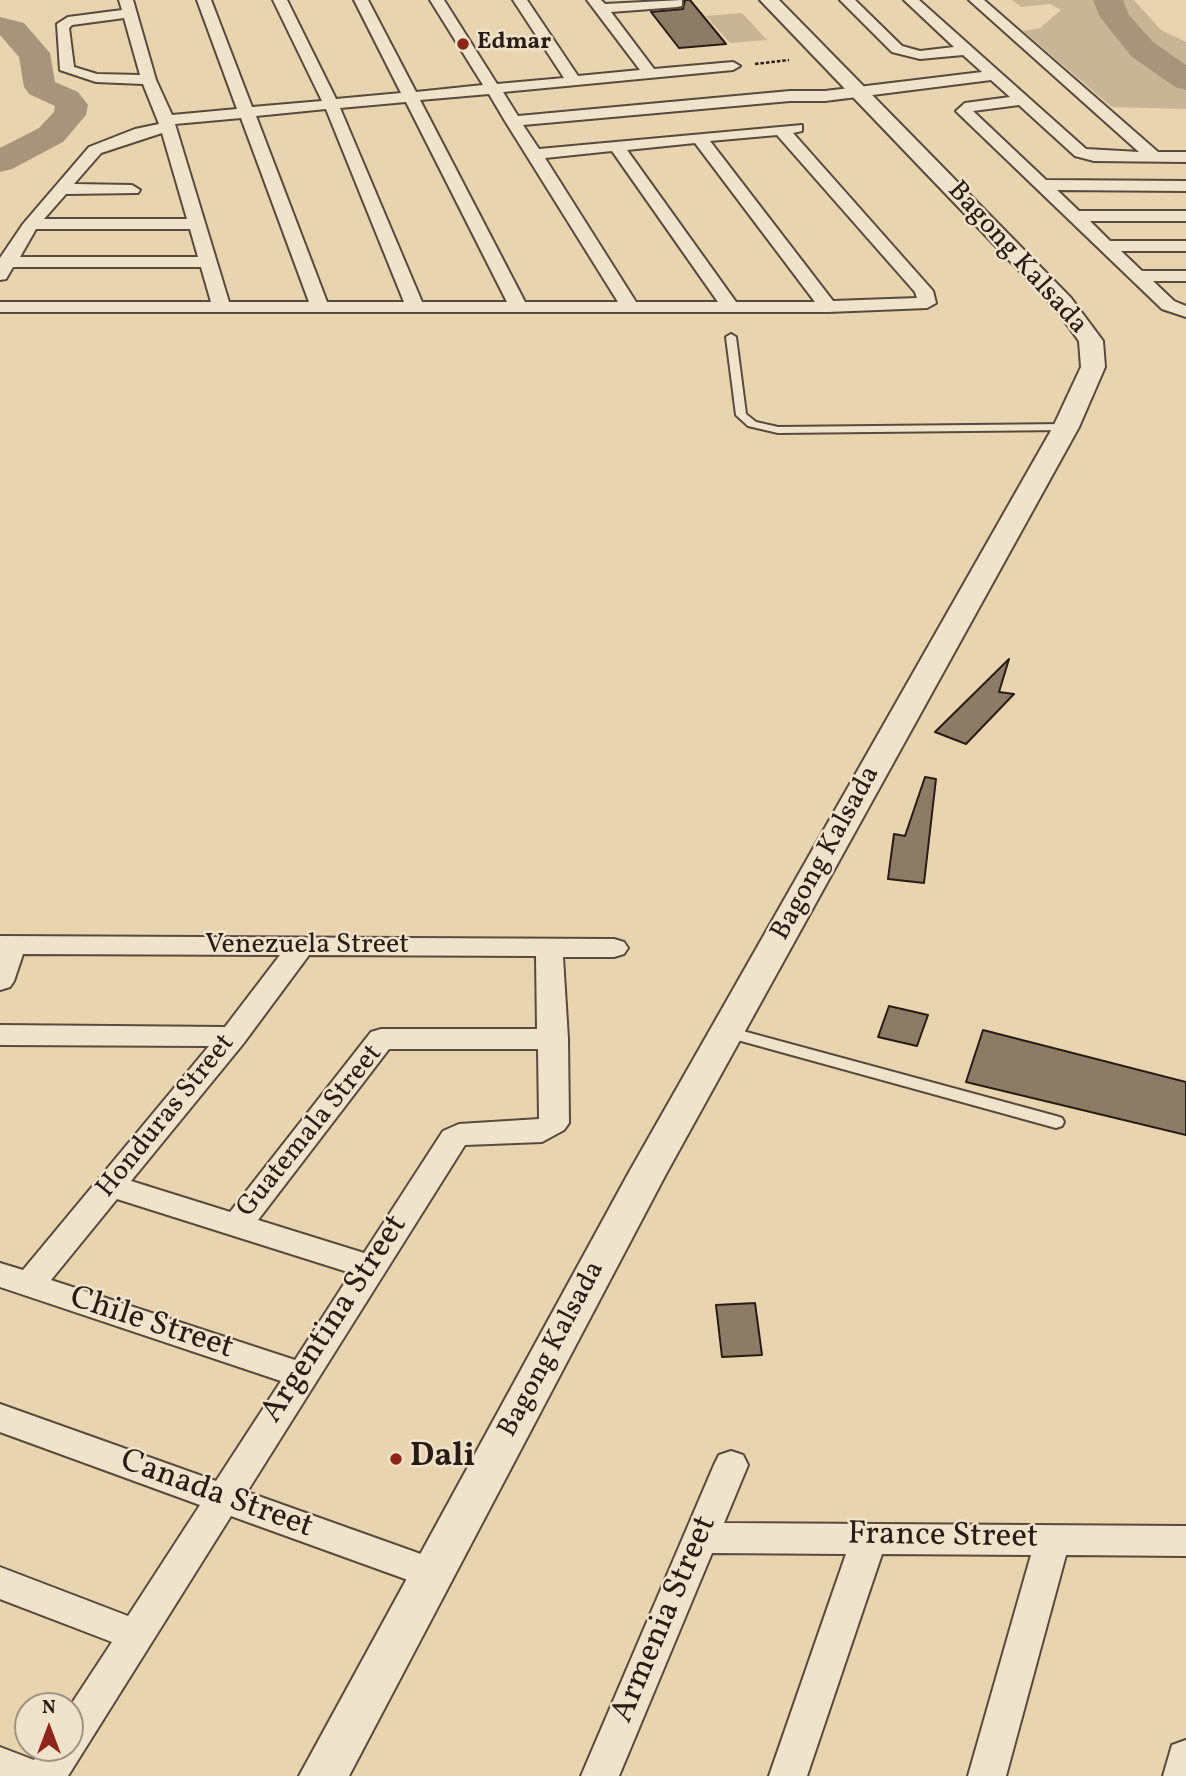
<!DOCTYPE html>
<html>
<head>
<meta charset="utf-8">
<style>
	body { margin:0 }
	#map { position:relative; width:1186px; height:1776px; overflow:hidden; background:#e8d4af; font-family:Vollkorn,serif }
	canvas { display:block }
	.north { position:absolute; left:14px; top:1692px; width:70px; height:70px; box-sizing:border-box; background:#f0e3cb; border:2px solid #a09382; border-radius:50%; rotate:0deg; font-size:19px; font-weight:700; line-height:28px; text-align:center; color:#281c15 }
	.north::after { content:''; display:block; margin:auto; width:24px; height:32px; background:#8f2418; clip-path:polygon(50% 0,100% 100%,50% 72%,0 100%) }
</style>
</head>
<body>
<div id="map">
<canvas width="1186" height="1776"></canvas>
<div class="north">N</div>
</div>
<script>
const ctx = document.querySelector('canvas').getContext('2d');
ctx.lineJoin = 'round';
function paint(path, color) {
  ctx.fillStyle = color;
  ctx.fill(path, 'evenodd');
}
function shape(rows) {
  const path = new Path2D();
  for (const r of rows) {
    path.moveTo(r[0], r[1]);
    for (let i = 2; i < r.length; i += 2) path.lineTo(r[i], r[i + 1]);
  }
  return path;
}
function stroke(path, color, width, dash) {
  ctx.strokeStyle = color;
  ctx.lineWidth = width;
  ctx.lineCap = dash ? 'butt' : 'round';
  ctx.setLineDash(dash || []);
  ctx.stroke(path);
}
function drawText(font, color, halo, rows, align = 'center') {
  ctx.font = font + ' Vollkorn,serif';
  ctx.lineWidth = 5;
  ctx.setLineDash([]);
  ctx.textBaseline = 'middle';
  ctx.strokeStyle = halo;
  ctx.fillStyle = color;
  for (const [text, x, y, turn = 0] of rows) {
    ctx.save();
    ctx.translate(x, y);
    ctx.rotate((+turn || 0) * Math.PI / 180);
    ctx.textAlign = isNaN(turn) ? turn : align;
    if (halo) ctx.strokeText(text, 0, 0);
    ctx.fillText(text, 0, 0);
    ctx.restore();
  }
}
const green = shape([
	[1012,0,1134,0,1161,30,1186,42,1186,109,1112,107,1023,31,1040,28,1061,10,1050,4,1021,7],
	[742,13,767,40,730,43,706,16]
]);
const river = shape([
	[1093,0,1123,0,1129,15,1153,42,1186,65,1186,90,1175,87,1131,56,1100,17,1093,0],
	[0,17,24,23,50,53,55,82,78,92,88,105,86,115,63,142,12,169,0,172,0,148,39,128,54,112,55,106,29,94,24,87,19,57,0,35,0,17]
]);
const building = shape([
	[685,0,690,0,726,44,679,48,651,12,683,9,685,0],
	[1009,659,999,692,1014,694,966,744,935,732,1009,659],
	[925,777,936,779,924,883,888,879,894,834,905,836,925,777],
	[889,1006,928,1015,917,1046,878,1037,889,1006],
	[983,1030,1186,1082,1186,1135,966,1082,983,1030],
	[755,1303,762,1355,722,1357,716,1305,755,1303]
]);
const path = shape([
	[755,64,789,60]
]);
const service = shape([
	[731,334,736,337,746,414,756,422,778,427,1066,424,1071,427,1066,430,778,433,748,426,736,415,726,337,731,334],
	[728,1027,1056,1116,1062,1118,1064,1122,1062,1126,1056,1128,723,1036,720,1032,723,1028,728,1027]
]);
const minor = shape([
	[119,0,133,0,156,80,172,115,237,109,197,0,211,0,252,107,322,101,273,0,287,0,336,99,401,93,354,0,368,0,416,92,483,85,430,0,444,0,497,84,564,78,513,0,527,0,578,76,640,70,587,0,601,0,605,4,682,0,682,6,677,7,611,12,654,69,733,62,740,66,733,70,503,92,518,116,790,91,825,91,982,72,963,55,920,59,892,52,840,0,855,0,902,46,920,51,954,47,904,0,919,0,1086,149,1139,152,969,0,984,0,1158,152,1186,152,1186,162,1094,161,1075,156,1019,105,973,111,1046,180,1186,181,1186,191,1057,190,1079,211,1186,211,1186,221,1090,221,1110,241,1186,241,1186,251,1121,251,1142,271,1186,271,1186,281,1153,281,1174,301,1186,306,1186,317,1162,309,959,114,956,111,965,103,1010,97,991,80,825,101,790,101,523,125,539,149,802,125,802,131,793,133,933,291,936,303,927,308,828,312,0,312,0,302,211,302,201,267,13,267,6,279,0,280,0,258,23,224,89,147,135,129,159,124,143,84,96,82,60,70,57,24,68,17,122,10,119,0],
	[124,18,140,75,97,74,74,67,69,28,72,25,124,18],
	[489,94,505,121,618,302,525,302,420,100,489,94],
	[406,102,507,302,422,302,340,108,406,102],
	[326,109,404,302,327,302,256,116,326,109],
	[241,118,309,302,229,302,175,124,241,118],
	[162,133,187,219,44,219,66,194,138,193,140,190,132,185,74,184,101,153,162,133],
	[777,135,915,292,917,298,833,301,710,141,777,135],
	[695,143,815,302,736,302,627,150,695,143],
	[612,151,718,302,636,302,545,158,612,151],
	[36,229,190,229,198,257,20,257,36,229],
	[0,936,614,939,624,942,628,948,624,954,614,957,563,957,568,1039,569,1123,564,1130,542,1142,465,1145,247,1492,446,1563,451,1574,446,1585,433,1589,231,1516,68,1776,0,1776,0,1747,34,1760,42,1748,70,1748,70,1706,112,1642,0,1599,0,1567,128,1616,200,1505,0,1432,0,1404,216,1481,281,1381,0,1287,0,1263,23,1270,209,1046,0,1045,0,1025,225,1027,280,955,23,954,14,981,10,987,0,990,0,936],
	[309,955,536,956,537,1029,381,1029,371,1032,230,1212,131,1181,243,1044,309,955],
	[389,1049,538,1049,539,1119,459,1124,443,1131,364,1253,258,1220,389,1049],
	[117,1199,351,1273,295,1360,51,1280,117,1199],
	[731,1451,743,1455,748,1465,724,1523,1186,1526,1186,1556,1066,1555,1006,1776,968,1776,1031,1555,882,1554,807,1776,769,1776,846,1554,712,1553,619,1776,581,1776,714,1465,719,1455,731,1451],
	[1186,1740,1186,1776,1163,1776,1172,1745,1186,1740]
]);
const tertiary = shape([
	[760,0,779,0,1071,298,1103,341,1105,367,1079,427,666,1174,349,1776,299,1776,628,1174,1053,427,1081,367,1079,341,1055,308,760,0]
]);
const markers = [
	[463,44,7,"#8f2418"],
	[396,1459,7,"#8f2418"]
];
const farPoinames = [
	["Edmar",477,44]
];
const streetNames = [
	["Bagong Kalsada",1016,259,48],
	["Bagong Kalsada",827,854,-61],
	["Venezuela Street",307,947],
	["Honduras Street",167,1117,-51],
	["Guatemala Street",311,1132,-51],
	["Bagong Kalsada",553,1350,-62]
];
const nearStreetnames = [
	["Argentina Street",336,1320,-57],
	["Chile Street",151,1325,18],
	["Canada Street",216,1496,20],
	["France Street",943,1538,1],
	["Armenia Street",666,1620,-67]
];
const nearPoinames = [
	["Dali",410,1459]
];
paint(green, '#c7b595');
paint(river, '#a7957b');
paint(building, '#8c7c65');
stroke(building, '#281c15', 2);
stroke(service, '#584a3c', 4);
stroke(minor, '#584a3c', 4);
stroke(tertiary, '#584a3c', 4);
stroke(path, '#281c15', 2.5, [3.5, 2]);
paint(service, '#f0e3cb');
paint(minor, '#f0e3cb');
paint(tertiary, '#f0e3cb');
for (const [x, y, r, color] of markers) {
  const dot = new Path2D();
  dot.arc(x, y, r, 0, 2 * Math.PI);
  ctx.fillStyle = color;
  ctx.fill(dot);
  stroke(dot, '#f0e3cb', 2.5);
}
drawText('bold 23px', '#281c15', '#f0e3cb', farPoinames, 'left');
drawText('28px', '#281c15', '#f0e3cb', streetNames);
drawText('33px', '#281c15', '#f0e3cb', nearStreetnames);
drawText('bold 33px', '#281c15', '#f0e3cb', nearPoinames, 'left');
</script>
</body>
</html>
